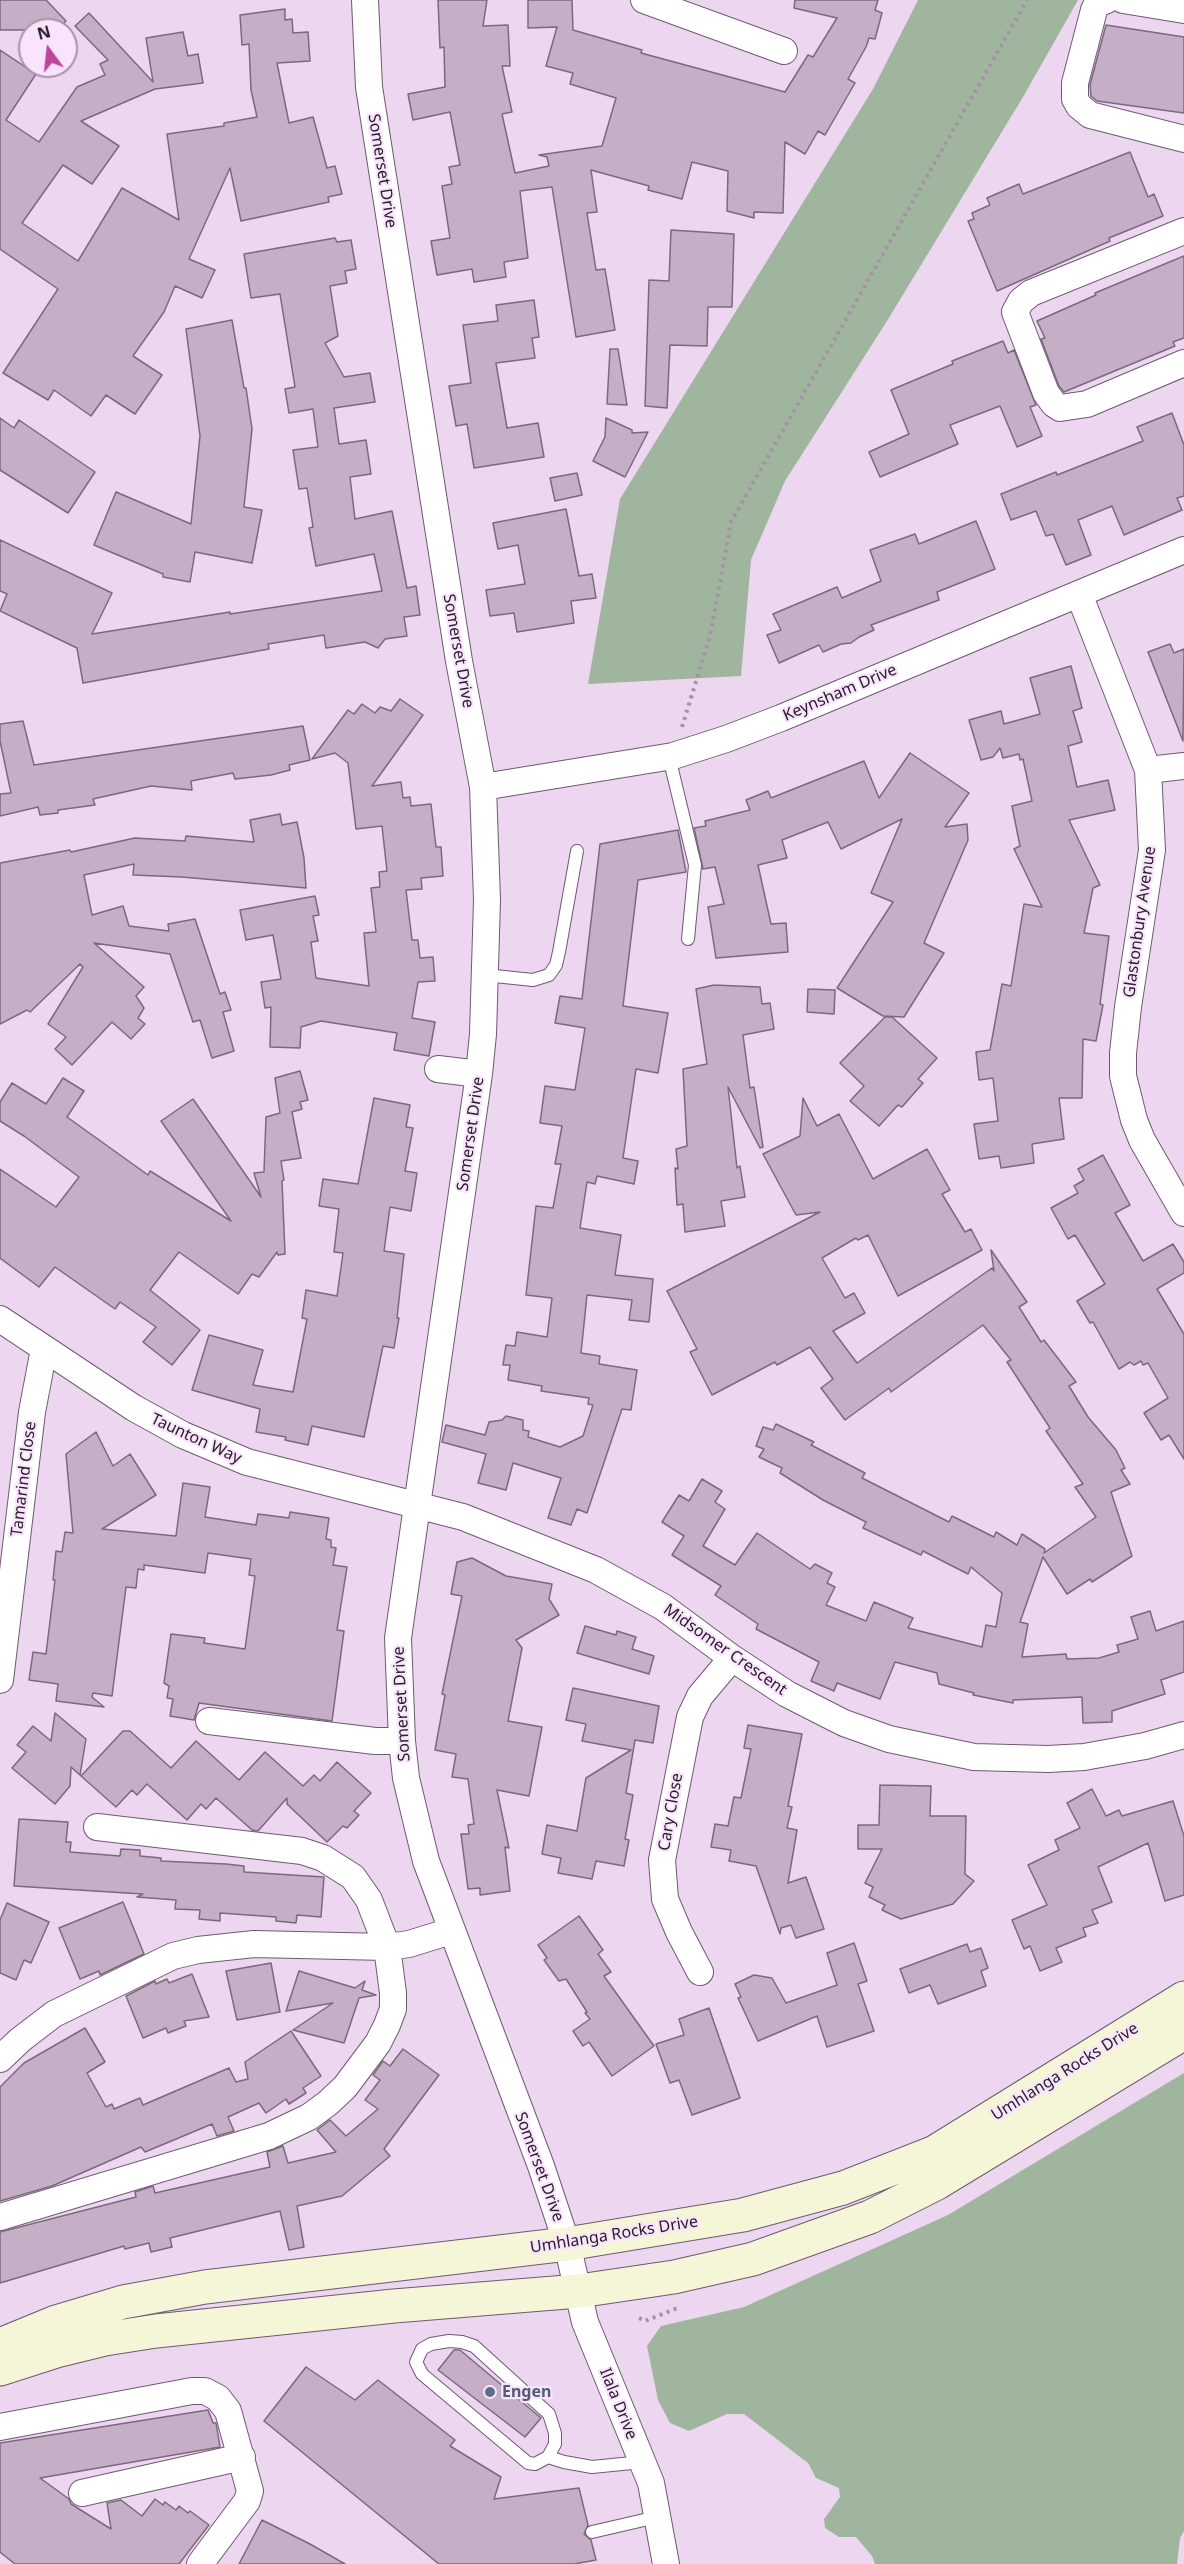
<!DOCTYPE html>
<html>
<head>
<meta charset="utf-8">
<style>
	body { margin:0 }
	#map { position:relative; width:1184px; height:2564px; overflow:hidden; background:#edd6f0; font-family:"Noto Sans",sans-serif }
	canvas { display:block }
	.north { position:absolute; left:18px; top:18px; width:60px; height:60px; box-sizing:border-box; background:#fae3fd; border:2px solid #a695a8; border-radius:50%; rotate:345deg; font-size:16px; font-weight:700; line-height:24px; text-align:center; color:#282029 }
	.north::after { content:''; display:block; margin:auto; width:21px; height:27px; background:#bd459b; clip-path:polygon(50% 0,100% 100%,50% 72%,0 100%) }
</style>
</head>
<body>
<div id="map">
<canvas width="1184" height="2564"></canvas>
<div class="north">N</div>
</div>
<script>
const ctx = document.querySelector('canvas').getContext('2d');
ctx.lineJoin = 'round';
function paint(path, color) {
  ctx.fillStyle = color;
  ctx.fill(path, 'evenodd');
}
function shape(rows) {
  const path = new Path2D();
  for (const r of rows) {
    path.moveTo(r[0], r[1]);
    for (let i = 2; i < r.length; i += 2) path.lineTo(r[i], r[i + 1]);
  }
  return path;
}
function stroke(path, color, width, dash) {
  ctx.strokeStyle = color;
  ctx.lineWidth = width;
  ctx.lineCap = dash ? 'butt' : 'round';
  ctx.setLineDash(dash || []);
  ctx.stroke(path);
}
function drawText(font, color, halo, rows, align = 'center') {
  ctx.font = font + ' "Noto Sans",sans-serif';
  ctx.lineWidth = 4.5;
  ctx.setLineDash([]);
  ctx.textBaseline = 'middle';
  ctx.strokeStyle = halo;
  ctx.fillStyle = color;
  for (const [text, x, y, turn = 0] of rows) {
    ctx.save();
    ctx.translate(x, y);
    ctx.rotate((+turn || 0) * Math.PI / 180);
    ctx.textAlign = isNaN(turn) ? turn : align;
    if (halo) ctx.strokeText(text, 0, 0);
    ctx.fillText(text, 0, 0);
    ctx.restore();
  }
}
const green = shape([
	[918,0,1078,0,1023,97,887,321,785,481,751,560,741,676,588,684,620,499,873,89],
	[1184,2073,1184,2531,1180,2538,1177,2564,875,2564,872,2556,856,2537,839,2537,825,2528,824,2519,840,2497,839,2488,816,2478,808,2463,744,2414,727,2414,689,2431,670,2423,658,2400,647,2346,661,2326,744,2307,948,2215]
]);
const building = shape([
	[0,0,46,0,66,21,57,30,0,30,0,0],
	[438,0,487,0,483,26,508,25,510,66,502,66,512,112,502,114,515,173,549,166,547,157,539,155,602,146,616,98,570,84,573,73,546,66,557,27,528,28,528,0,572,0,573,30,642,50,641,53,785,92,808,55,813,57,837,18,794,8,795,0,878,0,875,10,882,13,875,39,869,38,866,47,848,79,855,83,825,135,818,131,805,154,785,142,783,213,754,212,754,218,727,211,728,171,692,162,682,199,648,190,649,186,591,170,597,212,587,213,596,270,605,269,615,330,576,337,552,187,520,191,528,258,504,262,506,277,474,282,472,269,437,275,431,241,450,238,442,186,452,184,449,167,460,165,450,112,413,120,408,94,445,87,444,47,440,48,438,0],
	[285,9,285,20,292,19,293,33,308,32,310,61,277,63,289,123,313,117,327,168,335,166,342,194,328,197,329,202,241,221,230,168,189,259,215,270,202,298,175,286,164,312,133,356,162,375,135,414,106,395,91,416,54,390,48,400,3,373,58,289,0,249,0,50,36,74,6,120,39,142,77,87,105,75,100,64,108,60,75,26,89,13,153,82,146,38,183,32,188,56,198,54,203,83,155,89,81,121,119,146,92,184,63,165,22,223,78,261,122,188,179,220,167,134,224,126,224,123,257,117,251,90,249,44,242,45,240,15,285,9],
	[1106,25,1184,37,1184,113,1097,101,1091,96,1090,85,1106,25],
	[1130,152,1148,197,1154,194,1163,216,1109,238,1110,241,997,291,968,221,974,219,972,213,990,205,987,198,1019,184,1023,194,1130,152],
	[671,230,734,234,732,307,708,307,707,346,670,345,667,408,645,406,649,280,669,281,671,230],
	[335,238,337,242,351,240,356,269,345,271,347,283,330,286,338,336,325,343,344,377,370,373,375,402,334,408,339,444,366,440,371,474,350,477,355,519,392,511,407,588,416,586,420,615,404,617,407,636,385,639,378,648,365,642,326,648,324,635,268,644,269,649,83,683,77,648,0,611,7,594,0,591,0,540,112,593,92,634,230,612,230,614,382,591,374,554,316,566,309,528,313,527,307,488,299,489,293,450,318,447,313,409,289,413,285,389,295,387,280,294,251,298,244,254,335,238],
	[1184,256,1184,338,1173,342,1175,346,1064,392,1059,386,1041,339,1045,338,1037,321,1096,295,1095,293,1184,256],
	[534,300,539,337,532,338,535,358,496,363,507,428,538,423,544,457,474,468,467,424,456,426,449,386,471,383,463,325,498,321,496,305,534,300],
	[232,320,244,388,246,388,252,429,244,507,262,510,252,563,195,552,190,582,163,577,163,574,94,545,116,492,191,524,200,436,186,329,232,320],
	[1003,341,1008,353,1014,350,1036,405,1030,407,1042,436,1017,447,1000,406,950,425,958,444,880,477,869,452,909,434,891,390,953,364,952,361,1003,341],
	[610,349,618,349,627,405,607,404,610,349],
	[1172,413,1184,445,1184,496,1177,498,1182,510,1124,535,1112,506,1078,520,1091,555,1066,565,1053,534,1046,536,1036,511,1011,520,1001,494,1056,472,1057,475,1143,441,1137,427,1172,413],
	[0,418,14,428,19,420,95,472,68,513,0,470,0,418],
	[606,418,632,430,632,433,648,432,625,477,593,461,605,437,606,418],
	[577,473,582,495,555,501,550,478,577,473],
	[566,509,579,576,592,574,596,598,571,601,574,623,517,632,514,613,490,616,486,590,525,584,518,545,498,549,493,523,566,509],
	[976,521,995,569,937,592,939,600,871,625,874,630,859,637,851,643,841,644,823,652,819,645,779,663,767,635,781,630,773,614,837,587,842,598,881,581,870,550,915,534,919,544,976,521],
	[1170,644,1174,653,1184,649,1183,741,1148,652,1170,644],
	[1071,666,1082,708,1073,711,1082,742,1068,746,1077,787,1108,780,1115,810,1069,820,1100,885,1093,888,1084,933,1109,936,1100,1004,1103,1005,1096,1041,1083,1039,1082,1098,1059,1098,1064,1139,1032,1144,1034,1163,1001,1168,999,1156,979,1159,974,1124,998,1121,993,1078,979,1080,976,1052,990,1050,1002,984,1011,986,1024,904,1042,907,1014,849,1020,846,1012,806,1032,801,1023,759,1020,760,1019,754,1003,758,1000,748,993,757,981,760,969,720,1001,711,1004,724,1040,714,1030,678,1071,666],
	[400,699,423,715,372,786,401,782,403,798,410,797,411,806,431,804,436,847,441,847,443,876,421,878,422,889,406,890,412,940,418,940,420,958,433,957,435,981,418,982,412,1018,435,1022,429,1056,394,1050,397,1033,321,1021,301,1027,300,1048,270,1047,271,1007,265,1008,261,982,281,979,273,935,246,940,240,910,315,896,319,915,313,916,318,941,311,942,316,978,369,986,364,933,376,932,371,888,380,887,379,872,387,871,382,826,356,829,348,763,335,753,312,759,348,710,354,714,362,704,375,713,380,707,391,711,400,699],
	[23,721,34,765,303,726,310,760,289,765,290,770,271,775,235,779,233,773,191,781,192,790,151,786,93,799,95,805,58,810,58,813,40,815,38,807,0,816,0,794,11,793,0,741,0,724,23,721],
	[910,753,969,793,945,827,967,824,968,840,924,943,944,953,904,1017,883,1016,837,988,893,902,871,893,902,819,841,849,828,822,782,840,787,858,758,865,771,924,786,923,788,952,716,958,708,907,724,904,715,867,703,869,694,828,706,826,705,821,750,810,746,800,768,791,771,798,864,761,879,798,910,753],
	[280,814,282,825,297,822,304,858,306,888,182,877,133,875,134,864,84,875,92,915,123,906,129,926,169,931,168,924,195,919,220,994,225,992,231,1010,223,1012,234,1051,212,1058,200,1020,193,1022,170,954,94,943,144,987,136,996,144,1008,138,1018,145,1024,131,1039,112,1022,72,1065,55,1049,66,1037,48,1024,83,967,80,964,30,1012,27,1010,0,1024,0,863,70,850,71,852,135,838,185,841,186,836,254,842,250,820,280,814],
	[678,830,686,872,638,880,623,1006,668,1013,658,1073,636,1069,623,1158,638,1161,634,1184,597,1176,595,1184,587,1182,580,1228,621,1235,615,1275,653,1279,649,1322,629,1320,632,1300,587,1295,581,1353,600,1356,599,1364,637,1370,631,1410,622,1409,587,1513,577,1509,571,1525,548,1518,561,1478,513,1463,506,1490,478,1483,486,1454,442,1442,446,1425,485,1435,489,1422,502,1420,506,1416,523,1420,523,1430,529,1431,528,1437,560,1447,583,1436,593,1405,588,1404,589,1398,541,1391,542,1386,508,1380,510,1365,503,1365,506,1345,515,1346,517,1332,547,1337,552,1298,526,1295,536,1206,553,1208,561,1164,555,1164,562,1126,540,1123,545,1086,575,1090,585,1028,555,1023,560,996,582,999,600,844,678,830],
	[714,985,760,987,762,1004,770,1003,774,1029,743,1035,750,1088,754,1087,763,1147,760,1148,728,1087,737,1168,740,1166,745,1197,721,1201,725,1226,685,1232,683,1204,677,1205,675,1168,678,1169,676,1149,687,1146,683,1069,707,1064,696,989,714,985],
	[808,989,835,990,834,1014,807,1012,808,989],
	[885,1017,892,1017,937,1058,918,1079,923,1083,902,1107,898,1105,879,1126,850,1101,864,1086,840,1063,885,1017],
	[300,1071,308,1100,300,1102,302,1109,292,1112,301,1158,281,1161,284,1180,282,1181,285,1254,278,1255,277,1252,259,1277,252,1274,238,1294,179,1252,150,1290,200,1330,172,1365,143,1342,156,1327,120,1302,115,1309,55,1267,39,1287,0,1258,0,1169,56,1207,79,1177,24,1136,0,1121,0,1102,12,1083,46,1104,63,1078,84,1091,67,1117,148,1175,150,1171,231,1221,161,1121,193,1099,261,1197,254,1173,264,1172,266,1117,280,1113,275,1078,300,1071],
	[374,1098,410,1105,406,1127,413,1128,405,1171,417,1173,411,1211,390,1207,384,1251,404,1254,397,1318,399,1318,394,1348,383,1346,364,1437,312,1426,308,1445,285,1440,286,1437,256,1432,260,1409,192,1390,209,1335,263,1350,253,1385,293,1392,307,1319,302,1318,306,1290,337,1296,343,1253,334,1252,339,1209,319,1206,323,1179,358,1184,374,1098],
	[803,1098,817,1126,839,1114,873,1179,927,1149,950,1190,942,1194,965,1232,971,1229,982,1250,898,1296,868,1235,858,1240,856,1238,822,1258,845,1298,854,1293,865,1313,833,1331,857,1363,992,1268,994,1271,991,1250,1027,1302,1019,1307,1041,1342,1044,1340,1076,1382,1069,1386,1088,1417,1116,1450,1125,1468,1121,1470,1130,1484,1111,1492,1132,1556,1092,1582,1090,1579,1067,1594,1043,1557,1020,1622,1028,1624,1022,1657,1066,1654,1067,1659,1099,1658,1119,1652,1117,1645,1138,1639,1131,1617,1150,1611,1156,1631,1184,1621,1184,1672,1161,1680,1165,1694,1112,1711,1112,1722,1083,1723,1082,1697,1013,1700,1013,1703,973,1695,974,1693,939,1684,937,1673,895,1662,880,1699,837,1683,834,1691,811,1681,819,1662,756,1629,758,1624,715,1595,721,1586,672,1555,684,1536,662,1522,679,1495,689,1501,702,1479,722,1491,715,1502,725,1509,703,1546,735,1565,757,1533,810,1569,815,1564,832,1573,827,1583,835,1587,826,1605,866,1621,874,1602,913,1618,908,1628,982,1647,986,1625,996,1627,1002,1593,971,1567,968,1574,923,1551,921,1555,863,1528,866,1522,823,1500,780,1473,782,1468,759,1457,764,1449,756,1446,763,1427,773,1430,776,1424,814,1442,811,1445,865,1473,862,1478,949,1522,952,1516,994,1537,996,1532,1017,1545,1022,1534,1045,1549,1044,1553,1096,1517,1075,1487,1083,1484,1046,1431,1050,1428,1007,1362,1011,1360,983,1325,891,1392,889,1388,845,1420,821,1388,833,1379,810,1347,777,1365,775,1362,712,1395,690,1352,697,1349,667,1291,820,1212,796,1215,763,1154,800,1136,803,1098],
	[1103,1155,1130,1205,1115,1213,1143,1261,1173,1244,1184,1262,1184,1273,1157,1289,1184,1334,1184,1459,1169,1435,1161,1440,1144,1413,1168,1398,1148,1363,1143,1365,1141,1361,1134,1365,1130,1362,1119,1369,1093,1322,1090,1323,1077,1301,1105,1284,1075,1235,1068,1239,1051,1208,1078,1193,1074,1186,1084,1180,1078,1169,1103,1155],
	[96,1432,113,1466,130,1454,156,1495,102,1529,176,1536,183,1483,210,1487,205,1517,256,1525,258,1514,289,1518,290,1512,329,1518,326,1539,331,1540,331,1547,336,1548,333,1565,347,1567,337,1630,344,1631,332,1721,199,1703,194,1720,170,1716,173,1699,167,1698,169,1686,164,1683,171,1634,205,1638,204,1643,245,1649,255,1576,249,1575,251,1559,208,1553,205,1573,144,1565,144,1570,138,1569,136,1588,126,1587,112,1696,93,1693,92,1697,104,1707,56,1701,58,1684,29,1680,33,1652,46,1654,55,1580,53,1580,56,1551,62,1552,65,1532,73,1533,66,1454,96,1432],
	[472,1558,506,1576,552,1584,549,1599,559,1615,516,1640,522,1648,508,1721,542,1727,529,1796,497,1790,509,1848,505,1847,510,1891,480,1895,480,1888,468,1889,461,1834,469,1834,468,1825,474,1824,468,1779,452,1777,456,1754,435,1750,445,1695,442,1694,462,1596,451,1594,457,1562,472,1558],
	[585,1626,616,1635,617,1631,636,1637,632,1649,654,1656,649,1674,577,1653,585,1626],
	[573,1688,659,1706,653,1743,635,1740,626,1793,633,1795,625,1839,629,1840,624,1866,596,1861,592,1879,558,1873,561,1858,542,1854,547,1825,577,1831,586,1778,631,1750,582,1741,586,1724,566,1720,573,1688],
	[55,1713,86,1739,80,1775,71,1767,70,1786,55,1804,12,1768,26,1752,17,1745,33,1726,51,1741,55,1713],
	[748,1725,802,1734,788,1806,792,1807,787,1828,797,1830,788,1883,806,1877,824,1929,796,1938,791,1925,781,1928,780,1934,756,1866,729,1861,731,1850,711,1847,715,1824,728,1826,734,1797,741,1798,751,1749,744,1748,748,1725],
	[123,1731,130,1731,171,1768,196,1741,239,1780,265,1752,303,1786,314,1775,320,1781,337,1762,371,1793,354,1811,359,1815,347,1828,343,1826,327,1842,287,1804,287,1798,258,1831,252,1830,216,1798,206,1809,201,1804,187,1820,147,1784,137,1795,132,1790,116,1807,81,1776,123,1731],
	[880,1785,931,1786,930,1816,966,1816,965,1874,974,1881,953,1904,901,1919,882,1910,885,1905,869,1897,873,1887,865,1883,882,1849,858,1849,858,1825,879,1825,880,1785],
	[1092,1789,1106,1816,1119,1810,1122,1816,1173,1801,1184,1836,1184,1895,1165,1901,1148,1843,1098,1867,1112,1902,1092,1910,1098,1923,1083,1928,1086,1936,1056,1948,1062,1962,1040,1971,1030,1946,1024,1949,1012,1920,1047,1905,1028,1865,1059,1850,1055,1840,1080,1828,1067,1803,1092,1789],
	[19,1819,68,1822,66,1842,71,1842,70,1852,120,1856,121,1849,140,1850,140,1856,161,1858,161,1861,226,1864,244,1866,244,1872,324,1877,321,1917,297,1915,296,1923,276,1921,276,1917,220,1913,220,1921,199,1919,200,1910,175,1909,176,1900,137,1897,143,1894,14,1886,19,1819],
	[123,1902,144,1954,100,1975,99,1971,80,1979,59,1928,123,1902],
	[7,1903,49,1922,31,1963,24,1960,16,1980,0,1973,0,1920,7,1903],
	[579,1916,603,1950,598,1954,611,1972,604,1976,654,2046,612,2076,589,2042,583,2046,573,2031,590,2019,585,2013,587,2012,566,1979,559,1981,544,1960,547,1958,538,1945,579,1916],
	[854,1943,867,1981,858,1984,874,2031,827,2047,817,2016,758,2041,738,1998,741,1997,735,1984,754,1975,772,1978,786,2003,837,1985,827,1953,854,1943],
	[967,1944,970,1952,981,1948,988,1968,981,1971,986,1986,938,2004,930,1985,909,1993,900,1969,967,1944],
	[271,1963,280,2012,237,2020,226,1971,271,1963],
	[299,1971,355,1988,365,1981,362,1990,376,1995,359,1998,344,2043,293,2030,333,2003,286,2011,299,1971],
	[192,1974,209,2017,184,2021,186,2026,168,2033,166,2028,143,2038,126,1996,155,1981,156,1984,167,1979,169,1983,192,1974],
	[709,2008,740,2098,692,2115,679,2080,670,2083,656,2044,684,2035,679,2019,709,2008],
	[85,2028,105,2062,87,2073,106,2107,112,2104,114,2109,140,2098,143,2105,229,2068,236,2082,248,2079,245,2062,291,2031,321,2076,303,2088,306,2093,289,2104,286,2099,266,2113,259,2103,228,2117,234,2131,217,2136,212,2124,145,2152,141,2147,52,2186,0,2201,0,2087,24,2063,85,2028],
	[403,2049,439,2075,384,2149,390,2156,342,2196,297,2206,304,2247,289,2250,280,2211,170,2238,172,2247,151,2252,149,2243,125,2249,124,2246,0,2283,0,2232,136,2197,135,2192,153,2186,155,2193,270,2167,267,2152,283,2146,288,2163,336,2152,317,2130,330,2120,346,2136,378,2109,365,2100,380,2080,373,2075,383,2061,390,2066,403,2049],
	[454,2350,460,2350,541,2418,525,2437,438,2370,454,2350],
	[306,2367,355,2400,378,2380,455,2440,450,2446,501,2477,494,2499,579,2488,588,2525,584,2534,591,2540,596,2560,574,2564,439,2564,264,2421,306,2367],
	[208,2410,213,2423,216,2423,220,2447,40,2478,69,2499,71,2504,111,2529,107,2503,121,2500,142,2516,155,2499,163,2505,165,2502,176,2510,179,2506,188,2513,190,2511,209,2525,179,2564,15,2564,0,2552,0,2443,208,2410],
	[262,2520,310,2544,345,2564,239,2564,262,2520]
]);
const path = shape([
	[682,727,710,636,731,522,1027,0],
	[639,2318,645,2321,680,2307]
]);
const lane = shape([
	[669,757,695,865,688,939],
	[485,975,533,980,549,975,556,965,559,952,577,851],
	[449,2341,462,2342,474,2346,549,2414,555,2433,555,2444,548,2457,535,2464,528,2463,422,2374,416,2362,422,2349,431,2344,449,2341],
	[548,2457,564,2462,592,2467,642,2462],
	[592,2532,657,2517]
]);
const street = shape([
	[365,0,369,87,459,661,483,787,487,900,483,1034,479,1074,398,1638,402,1741,406,1778,426,1861,541,2166,567,2244,585,2322,651,2483,666,2564],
	[644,0,784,51],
	[1107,0,1097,4,1094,10,1075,83,1075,99,1079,106,1090,115,1184,139],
	[1123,0,1184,10],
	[1184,231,1031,293,1021,301,1015,312,1046,393,1054,404,1060,408,1087,404,1184,363],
	[1079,594,1148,770,1152,850,1128,1007,1123,1053,1123,1076,1134,1120,1142,1140,1184,1213],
	[1148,770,1184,766],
	[483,787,673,756,726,739,781,718,1184,550],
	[438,1069,479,1074],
	[0,1319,134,1408,183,1435,247,1462,463,1517,596,1570,663,1607,732,1658,787,1694,844,1723,889,1739,974,1757,1048,1759,1084,1757,1145,1746,1184,1735],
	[0,1680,32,1412,44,1349],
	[209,1721,375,1741,402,1741],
	[97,1827,302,1851,323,1858,353,1877,369,1900,387,1947,409,1944,451,1931],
	[700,1972,679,1932,665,1899,662,1860,690,1717,700,1696,732,1658],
	[0,2059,20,2040,54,2014,173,1956,198,1950,254,1944,387,1947,393,1993,393,2009,387,2025,378,2043,345,2087,328,2103,309,2117,269,2136,0,2217],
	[0,2427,192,2391,205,2391,218,2398,228,2411,250,2491,247,2501,200,2564],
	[82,2493,242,2457]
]);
const secondary = shape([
	[0,2345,56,2322,123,2302,205,2287,567,2244,743,2215,843,2188,935,2152,1184,1998],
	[0,2369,56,2351,105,2339,156,2331,394,2306,579,2291,674,2277,753,2259,870,2217,937,2183,1184,2033]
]);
const markers = [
	[490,2392,6,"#5c6f8a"]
];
const streetNames = [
	["Somerset Drive",382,171,81],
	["Somerset Drive",458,651,80],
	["Keynsham Drive",840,693,-23],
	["Glastonbury Avenue",1140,922,-82],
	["Somerset Drive",471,1134,-82],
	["Taunton Way",196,1439,25],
	["Tamarind Close",24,1479,-83],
	["Midsomer Crescent",725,1650,35],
	["Somerset Drive",402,1704,-93],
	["Cary Close",671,1812,-80],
	["Umhlanga Rocks Drive",1065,2072,-32],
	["Somerset Drive",539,2167,70],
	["Umhlanga Rocks Drive",614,2235,-9],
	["Ilala Drive",618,2404,68]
];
const serviceNames = [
	["Engen",502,2392]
];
paint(green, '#a0b59e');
paint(building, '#c4afc7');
stroke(building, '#7c687f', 1.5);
stroke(lane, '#6e5a71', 14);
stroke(street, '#6e5a71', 28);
stroke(secondary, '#6e5a71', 35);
stroke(path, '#a392a5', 4, [3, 4.5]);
stroke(lane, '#fff', 12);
stroke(street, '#fff', 26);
stroke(secondary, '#f5f5d8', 33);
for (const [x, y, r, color] of markers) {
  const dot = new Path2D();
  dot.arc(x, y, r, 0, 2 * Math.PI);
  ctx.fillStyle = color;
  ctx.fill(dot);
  stroke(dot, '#fae3fd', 2);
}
drawText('16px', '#282029', '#fae3fd', streetNames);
drawText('bold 16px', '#4e5e75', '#fae3fd', serviceNames, 'left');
</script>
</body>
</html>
